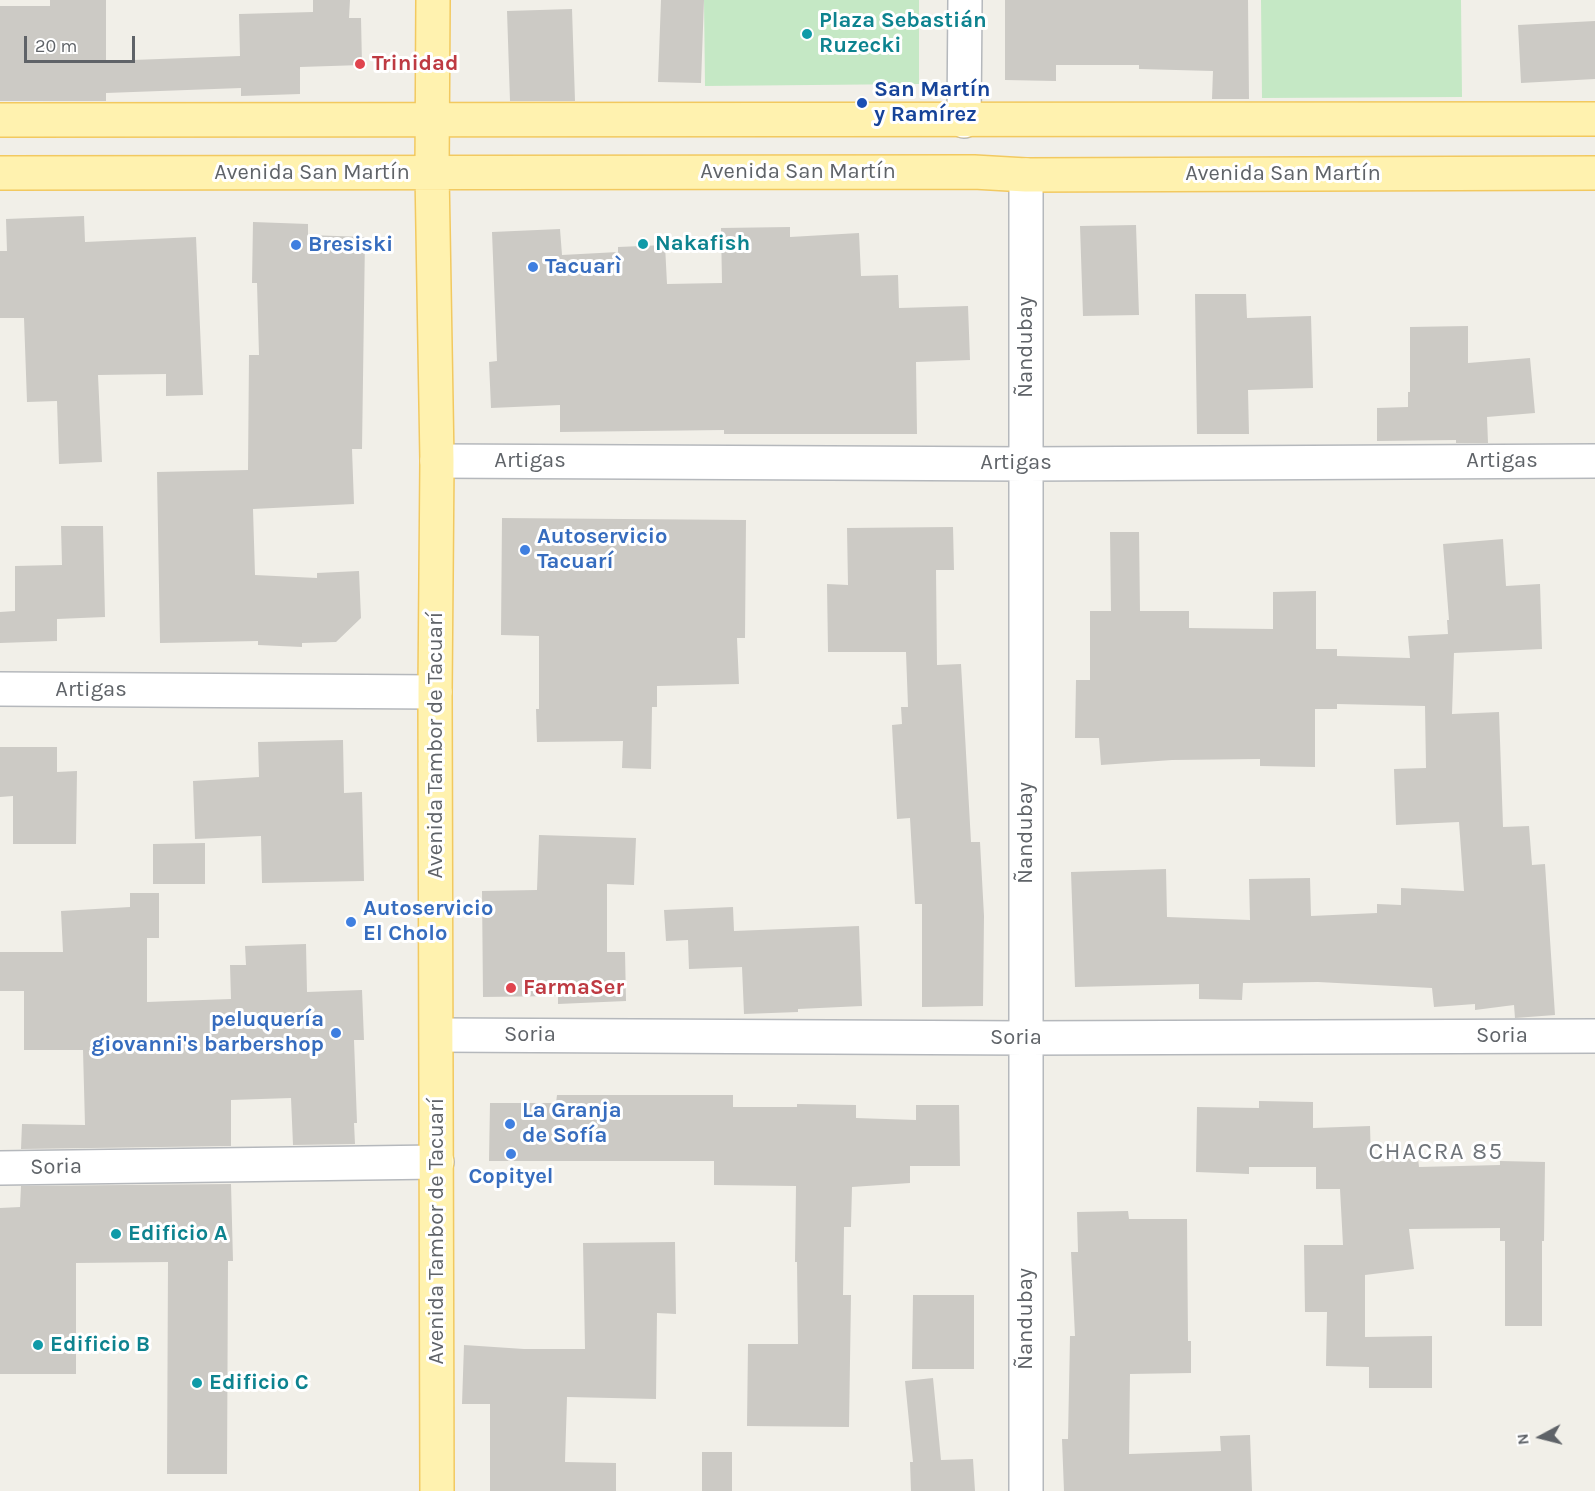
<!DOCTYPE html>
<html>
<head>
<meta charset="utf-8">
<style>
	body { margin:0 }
	#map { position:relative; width:1595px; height:1491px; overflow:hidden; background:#f1efe8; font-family:Karla,sans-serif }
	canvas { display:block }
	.north { position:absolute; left:1511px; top:1407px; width:60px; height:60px; -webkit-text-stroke:4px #fff; paint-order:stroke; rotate:263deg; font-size:16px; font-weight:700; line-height:24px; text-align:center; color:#5f6368 }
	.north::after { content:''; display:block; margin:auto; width:21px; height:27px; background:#5f6368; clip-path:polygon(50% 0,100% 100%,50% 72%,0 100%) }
	.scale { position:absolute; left:24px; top:36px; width:111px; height:27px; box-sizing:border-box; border:3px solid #5f6368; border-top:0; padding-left:8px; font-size:18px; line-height:21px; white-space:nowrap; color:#5f6368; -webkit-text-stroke:4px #fff; paint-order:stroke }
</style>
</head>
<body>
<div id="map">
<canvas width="1595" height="1491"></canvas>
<div class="north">N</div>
<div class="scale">20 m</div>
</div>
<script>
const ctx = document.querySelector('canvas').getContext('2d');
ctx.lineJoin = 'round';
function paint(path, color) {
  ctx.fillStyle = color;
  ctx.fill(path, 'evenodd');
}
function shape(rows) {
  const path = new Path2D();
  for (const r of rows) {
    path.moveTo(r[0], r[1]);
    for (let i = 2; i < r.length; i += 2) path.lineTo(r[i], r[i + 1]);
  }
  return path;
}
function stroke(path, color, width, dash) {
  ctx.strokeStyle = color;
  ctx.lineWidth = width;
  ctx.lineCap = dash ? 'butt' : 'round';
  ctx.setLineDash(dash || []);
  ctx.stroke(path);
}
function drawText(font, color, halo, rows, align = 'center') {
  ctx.font = font + ' Karla,sans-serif';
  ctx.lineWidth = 6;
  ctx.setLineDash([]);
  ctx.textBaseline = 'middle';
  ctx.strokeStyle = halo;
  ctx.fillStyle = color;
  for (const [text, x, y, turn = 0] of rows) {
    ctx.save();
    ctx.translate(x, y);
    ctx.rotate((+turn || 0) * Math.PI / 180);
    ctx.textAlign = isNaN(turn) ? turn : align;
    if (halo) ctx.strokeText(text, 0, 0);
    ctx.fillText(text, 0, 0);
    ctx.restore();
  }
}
const green = shape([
	[704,0,919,0,919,84,705,86],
	[1261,0,1461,0,1462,97,1262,98]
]);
const building = shape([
	[50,0,106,0,106,61,240,56,239,14,313,12,313,0,350,0,349,18,361,18,362,65,300,67,300,94,241,96,241,88,106,93,106,101,0,101,0,6,50,6],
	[661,0,704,0,701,83,658,82],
	[1005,0,1248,0,1249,99,1212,99,1213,71,1139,69,1139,65,1056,65,1056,81,1005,80],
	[572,9,575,101,510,101,507,11],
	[1595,21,1595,79,1521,83,1518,25],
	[84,216,85,242,196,237,203,395,166,396,166,374,98,375,102,462,59,464,57,401,27,402,24,318,0,318,0,251,7,251,6,219],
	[253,222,308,224,308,235,365,237,362,449,352,449,354,504,253,509,255,575,317,578,317,573,359,571,361,618,336,642,302,643,302,647,258,645,258,641,160,643,157,472,248,470,249,355,259,355,257,283,252,283],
	[1136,225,1139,315,1083,316,1080,226],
	[790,227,790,237,859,233,861,276,898,275,899,308,968,306,970,360,916,362,917,434,724,434,724,430,560,432,560,405,491,408,489,362,497,361,492,232,560,229,562,255,618,252,618,247,665,245,667,284,722,283,721,228],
	[1195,294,1246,294,1247,318,1311,316,1313,388,1248,390,1249,434,1197,434],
	[1468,326,1468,363,1530,358,1535,413,1487,417,1488,443,1456,443,1456,440,1377,441,1377,408,1408,407,1408,392,1410,392,1410,327],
	[502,518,746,520,745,638,737,638,739,684,657,686,657,707,652,707,651,769,622,768,623,741,537,742,536,709,539,709,539,636,501,635],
	[61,526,103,526,105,617,57,619,57,641,0,643,0,612,15,611,15,566,62,565],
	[953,527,954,570,936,570,937,665,961,664,971,842,980,842,984,916,983,1006,922,1007,922,904,915,904,910,818,897,819,892,725,902,724,901,707,908,707,906,652,828,652,827,584,848,585,847,528],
	[1110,532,1139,532,1140,611,1189,611,1189,628,1273,629,1273,592,1316,591,1316,649,1337,649,1337,656,1410,658,1408,636,1448,634,1447,620,1449,620,1443,544,1503,539,1506,586,1540,584,1542,649,1454,653,1452,714,1499,712,1503,827,1529,826,1532,865,1545,864,1555,1015,1515,1018,1514,1005,1475,1010,1475,1004,1434,1007,1432,988,1318,982,1243,983,1242,1000,1199,999,1199,984,1075,987,1071,872,1166,869,1167,917,1250,920,1249,879,1310,878,1311,916,1377,913,1377,904,1401,905,1401,888,1464,891,1459,822,1396,825,1394,769,1426,768,1425,706,1337,704,1337,709,1315,709,1315,767,1260,766,1260,759,1172,760,1101,765,1099,738,1075,738,1076,680,1090,680,1090,611,1111,611],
	[343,740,344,793,362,792,364,881,262,883,261,836,195,839,193,781,259,777,258,742],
	[0,747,57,747,57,772,77,771,76,844,13,844,13,796,0,797],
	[539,835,636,838,634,885,607,884,607,952,625,952,626,1001,558,1004,558,996,483,997,482,891,537,890],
	[205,843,205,884,153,884,153,844],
	[130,893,159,893,159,938,147,938,147,1002,231,999,230,965,246,965,245,946,306,944,307,992,362,990,364,1040,354,1040,357,1123,354,1123,355,1144,293,1145,291,1098,231,1100,231,1146,21,1149,22,1124,85,1125,83,1050,24,1050,24,991,0,991,0,952,63,952,61,911,130,907],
	[733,907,734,931,859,926,862,1006,798,1009,798,1012,744,1014,742,967,689,969,688,940,666,941,664,910],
	[557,1095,733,1095,733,1107,797,1107,797,1104,856,1105,856,1118,916,1120,916,1105,959,1105,960,1166,910,1166,910,1183,852,1187,851,1227,844,1227,843,1295,851,1295,849,1427,747,1426,748,1344,798,1344,797,1262,795,1262,796,1186,714,1185,714,1161,489,1161,490,1103,556,1103],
	[1259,1101,1313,1102,1313,1128,1370,1126,1371,1162,1418,1158,1419,1167,1500,1165,1500,1161,1545,1162,1544,1241,1542,1241,1542,1326,1505,1326,1505,1241,1500,1241,1500,1228,1409,1229,1414,1269,1365,1275,1365,1337,1432,1336,1432,1388,1369,1388,1369,1367,1326,1366,1327,1312,1305,1312,1304,1245,1343,1245,1340,1189,1316,1189,1316,1167,1249,1167,1249,1174,1196,1172,1197,1107,1259,1108],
	[231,1184,233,1261,228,1261,227,1474,167,1474,168,1262,76,1263,76,1374,0,1374,0,1208,20,1207,21,1186],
	[1128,1211,1129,1219,1187,1219,1188,1341,1191,1341,1191,1373,1130,1374,1129,1454,1221,1451,1220,1436,1250,1435,1252,1491,1064,1491,1062,1439,1068,1439,1070,1336,1075,1336,1071,1252,1078,1252,1077,1212],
	[675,1242,676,1314,657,1313,656,1399,567,1397,565,1462,616,1463,616,1491,490,1491,490,1404,462,1404,464,1345,524,1349,585,1349,583,1243],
	[913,1295,974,1295,974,1369,912,1369],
	[933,1378,941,1460,973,1459,975,1491,911,1491,910,1462,913,1462,905,1381],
	[702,1452,732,1452,732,1491,702,1491]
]);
const street = shape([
	[964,121,965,0],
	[1026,175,1026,1491],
	[437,461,1026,464,1595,461],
	[0,689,435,692],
	[437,1035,1026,1038,1595,1036],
	[0,1168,437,1162]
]);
const primary = shape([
	[433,0,432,172,437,461,435,692,437,1491],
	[0,120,1595,119],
	[0,173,974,172,1026,175,1595,173]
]);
const markers = [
	[807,34,6,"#0f9aa8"],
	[360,64,6,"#e0444e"],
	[862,103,6,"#1a4fb4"],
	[643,244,6,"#0f9aa8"],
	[296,245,6,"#3f7fe0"],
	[533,267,6,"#3f7fe0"],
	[525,550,6,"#3f7fe0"],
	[351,922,6,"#3f7fe0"],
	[511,988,6,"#e0444e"],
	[336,1033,6,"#3f7fe0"],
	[510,1124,6,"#3f7fe0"],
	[511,1154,6,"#3f7fe0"],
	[116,1234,6,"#0f9aa8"],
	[38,1345,6,"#0f9aa8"],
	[197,1383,6,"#0f9aa8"]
];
const cultureNames = [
	["Plaza Sebastián",819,21],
	["Ruzecki",819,46],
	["Nakafish",655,244],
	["Edificio A",128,1234],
	["Edificio B",50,1345],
	["Edificio C",209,1383]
];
const healthNames = [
	["Trinidad",372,64],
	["FarmaSer",523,988]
];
const transitNames = [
	["San Martín",874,90],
	["y Ramírez",874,115]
];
const streetNames = [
	["Avenida San Martín",798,172],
	["Avenida San Martín",312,173],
	["Avenida San Martín",1283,174],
	["Ñandubay",1026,347,-90],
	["Artigas",530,461],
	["Artigas",1502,461],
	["Artigas",1016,463],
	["Artigas",91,690],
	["Avenida Tambor de Tacuarí",436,745,-90],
	["Ñandubay",1026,833,-90],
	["Soria",530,1035],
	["Soria",1502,1036],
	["Soria",1016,1038],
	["Soria",56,1167,-1],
	["Avenida Tambor de Tacuarí",437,1231,-90],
	["Ñandubay",1026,1319,-90]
];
const shopNames = [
	["Bresiski",308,245],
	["Tacuarì",545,267],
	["Autoservicio",537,537],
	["Tacuarí",537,562],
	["Autoservicio",363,909],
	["El Cholo",363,934],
	["peluquería",324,1020,"right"],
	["giovanni's barbershop",324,1045,"right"],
	["La Granja",522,1111],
	["de Sofía",522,1136],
	["Copityel",511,1177,"center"]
];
const neighbourhoodNames = [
	["CHACRA 85",1436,1152]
];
paint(green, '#c5e8c5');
paint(building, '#cccac5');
stroke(street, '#b5b8bc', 36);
stroke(primary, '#f2c960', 36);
stroke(street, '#fff', 33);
stroke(primary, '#fff2af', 33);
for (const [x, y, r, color] of markers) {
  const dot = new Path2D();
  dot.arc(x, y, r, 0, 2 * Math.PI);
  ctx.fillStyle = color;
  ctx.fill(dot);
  stroke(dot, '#fff', 2);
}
drawText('bold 22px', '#0d838f', '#fff', cultureNames, 'left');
drawText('bold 22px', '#be3a42', '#fff', healthNames, 'left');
drawText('bold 22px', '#164399', '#fff', transitNames, 'left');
drawText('22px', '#5f6368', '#fff', streetNames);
drawText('bold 22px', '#366cbe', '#fff', shopNames, 'left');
ctx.letterSpacing = '1.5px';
drawText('24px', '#70757a', '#fff', neighbourhoodNames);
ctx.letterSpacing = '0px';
</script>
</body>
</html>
